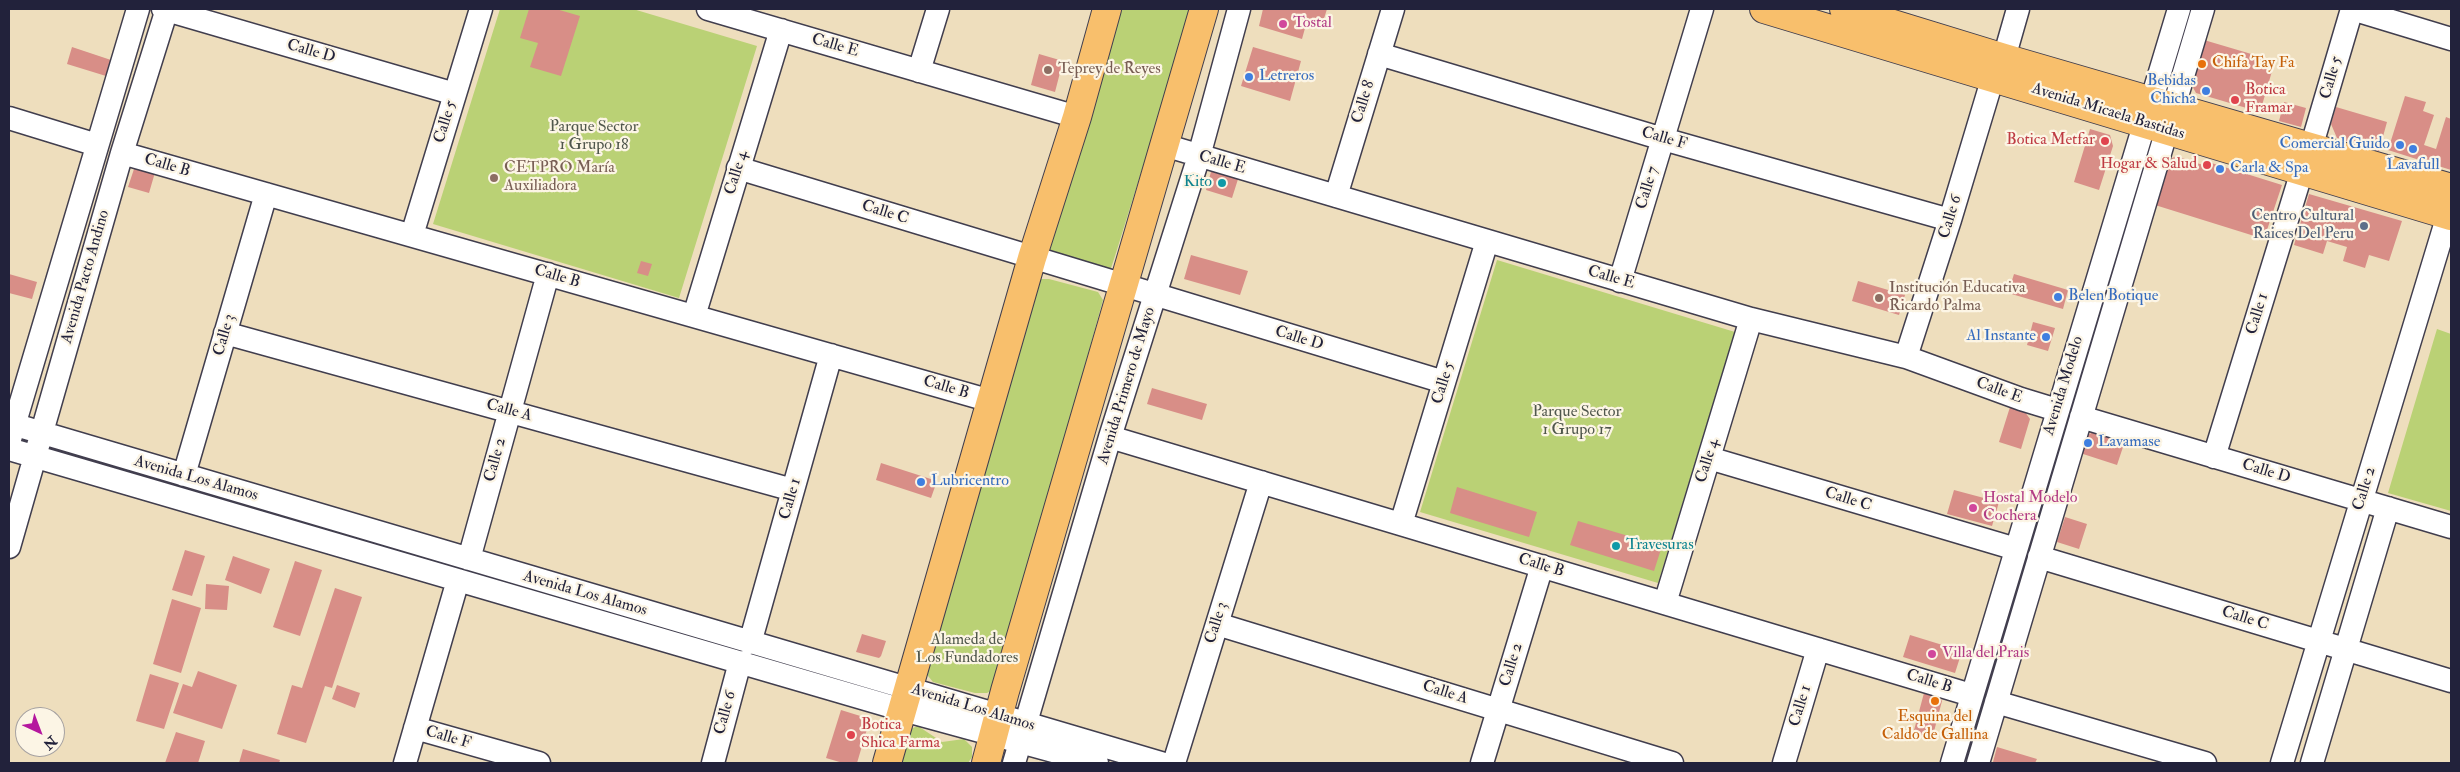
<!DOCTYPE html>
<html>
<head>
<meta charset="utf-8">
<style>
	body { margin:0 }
	#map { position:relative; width:2460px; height:772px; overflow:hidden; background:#eedebd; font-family:"IM FELL Double Pica",serif }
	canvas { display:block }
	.frame { position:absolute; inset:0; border:10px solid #22223b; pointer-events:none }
	.north { position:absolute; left:15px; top:707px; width:50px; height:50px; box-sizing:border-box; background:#fcf5e5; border:1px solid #a5a1a1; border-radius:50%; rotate:137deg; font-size:14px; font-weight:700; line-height:20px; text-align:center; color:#22223b }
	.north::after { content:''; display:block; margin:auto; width:18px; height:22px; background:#b5179e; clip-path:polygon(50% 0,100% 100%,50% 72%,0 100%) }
</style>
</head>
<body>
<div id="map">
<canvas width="2460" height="772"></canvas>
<div class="frame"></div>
<div class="north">N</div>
</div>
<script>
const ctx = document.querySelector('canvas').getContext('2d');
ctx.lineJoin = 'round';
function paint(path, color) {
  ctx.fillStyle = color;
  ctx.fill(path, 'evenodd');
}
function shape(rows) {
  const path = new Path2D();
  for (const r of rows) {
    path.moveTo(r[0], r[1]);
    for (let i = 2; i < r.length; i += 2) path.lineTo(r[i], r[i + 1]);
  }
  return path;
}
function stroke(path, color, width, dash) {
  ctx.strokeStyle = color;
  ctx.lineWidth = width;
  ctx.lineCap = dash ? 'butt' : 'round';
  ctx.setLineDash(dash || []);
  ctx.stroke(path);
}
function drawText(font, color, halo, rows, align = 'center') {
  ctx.font = font + ' "IM FELL Double Pica",serif';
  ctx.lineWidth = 4.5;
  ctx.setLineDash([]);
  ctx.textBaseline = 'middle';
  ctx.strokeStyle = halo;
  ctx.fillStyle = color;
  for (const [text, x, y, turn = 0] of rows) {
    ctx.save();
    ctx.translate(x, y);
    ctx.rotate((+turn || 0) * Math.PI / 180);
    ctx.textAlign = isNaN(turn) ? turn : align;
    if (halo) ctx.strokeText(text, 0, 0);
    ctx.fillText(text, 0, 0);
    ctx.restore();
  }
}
const green = shape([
	[500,9,633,9,757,46,679,298,433,224],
	[1114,9,1192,9,1115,256,1111,268,1103,271,1045,252],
	[1497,260,1735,332,1658,583,1420,512],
	[1038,279,1049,279,1098,292,1103,300,998,680,993,690,987,693,975,693,933,682,924,671],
	[2437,329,2451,334,2451,511,2388,493],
	[918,726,942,742,964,739,972,747,972,757,968,763,896,763,910,729]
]);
const building = shape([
	[529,9,556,9,580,16,561,76,530,67,538,43,520,38],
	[1263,9,1327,9,1322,25,1307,21,1302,39,1259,26],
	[2204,40,2275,61,2260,112,2196,93,2191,84],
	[72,47,111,60,106,76,67,64],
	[1253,47,1301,61,1290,101,1241,86],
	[1039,54,1063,61,1055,92,1031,85],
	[2405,96,2426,102,2423,111,2434,115,2424,145,2436,149,2446,117,2451,119,2451,170,2388,150],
	[2284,102,2306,108,2301,127,2279,121],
	[2336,107,2387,122,2379,151,2337,138,2331,124],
	[2090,129,2110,135,2113,146,2099,190,2074,182],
	[2176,156,2203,165,2205,161,2282,185,2264,239,2155,205,2169,160],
	[136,163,156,169,149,193,128,187],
	[1212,168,1239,176,1232,198,1206,190],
	[2309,194,2402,221,2389,261,2369,255,2365,268,2343,261,2347,247,2327,241,2323,254,2294,245],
	[1191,255,1248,271,1240,295,1184,279],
	[641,261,652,264,648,276,637,273],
	[9,274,37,282,32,299,9,293],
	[2014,274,2068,290,2063,309,2008,293],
	[1858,281,1905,295,1899,315,1852,301],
	[2033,322,2055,328,2048,351,2027,345],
	[1152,388,1207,404,1202,420,1147,404],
	[2010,407,2025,412,2030,419,2021,449,1999,442],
	[2095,431,2125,441,2117,465,2080,453,2086,436],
	[881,463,937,481,931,498,876,480],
	[1457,487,1537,512,1529,537,1450,513],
	[1954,490,1999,502,1992,526,1947,514],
	[2065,517,2087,524,2079,549,2057,542],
	[1578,521,1662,546,1654,571,1570,545],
	[185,550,205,556,192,596,172,590],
	[233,556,270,569,261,594,225,580],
	[295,561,322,570,300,636,273,627],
	[206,584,229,586,227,610,205,609],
	[335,588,362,597,332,688,325,686,306,743,277,734,292,685,302,688],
	[172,599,201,608,181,673,153,664],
	[862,634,886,641,881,656,879,658,856,652],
	[1910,635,1962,651,1955,673,1903,657],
	[198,671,237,685,222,729,173,713,183,684,192,687],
	[150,674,179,683,164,729,136,721],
	[337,685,360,693,355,708,332,699],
	[1924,693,1939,697,1942,701,1932,739,1913,734],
	[841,710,870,719,857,763,843,763,826,758],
	[176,732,205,741,198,763,165,763],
	[1997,747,2037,759,2035,763,1993,762],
	[243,749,280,760,279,763,239,763]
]);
const minor = shape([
	[163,9,455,94],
	[708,9,1077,117],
	[2352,9,2451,39],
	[1379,54,1663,139,1950,220],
	[2004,58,2018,9],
	[919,71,938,9],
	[9,118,97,145],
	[1164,145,1751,319,1906,357,2021,399,2057,410],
	[2311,148,2352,9],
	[122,153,991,401],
	[738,168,1444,382],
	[1336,196,1393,9],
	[412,235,481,9],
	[1620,281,1702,9],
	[694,316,781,30],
	[225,333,793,490],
	[1906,357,1950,220,1993,77],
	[2081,417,2451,527],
	[9,423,1161,763],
	[1110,437,1971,695],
	[10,439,138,9],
	[9,449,903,710,1097,763],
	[2214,457,2302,171],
	[1709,458,2016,549],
	[184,475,266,194],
	[1401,524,1487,241],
	[9,547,122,153,167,9],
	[2039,557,2451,681],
	[469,559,548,274],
	[1665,603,1751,319],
	[1217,624,1672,763],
	[750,643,831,355],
	[1996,702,2205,763],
	[415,728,539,763],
	[405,763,458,580],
	[713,763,740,662],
	[1014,763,1110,437,1199,156,1239,9],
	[1174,763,1261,482],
	[1482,763,1542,566],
	[1784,763,1818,649],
	[1952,763,2179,9],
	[1978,763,2203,9],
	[2282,763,2448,215],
	[2312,763,2388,508]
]);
const major = shape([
	[1764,9,2451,216],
	[1844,9,2004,58,2451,188],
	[887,763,1032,258,1077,117,1107,9],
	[986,763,1005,691,1204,9]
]);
const markers = [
	[1283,24,5,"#d1479c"],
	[2202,64,5,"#e8710a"],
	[1048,70,5,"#8d6e63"],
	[1249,77,5,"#3f7fe0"],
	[2206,91,5,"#3f7fe0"],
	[2235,100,5,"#e0444e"],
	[2105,141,5,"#e0444e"],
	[2400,145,5,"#3f7fe0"],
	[2413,149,5,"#3f7fe0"],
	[2207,165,5,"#e0444e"],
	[2220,169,5,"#3f7fe0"],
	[494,178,5,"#8d6e63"],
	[1222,183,5,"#0f9aa8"],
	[2364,226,5,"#5c6f8a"],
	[2058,297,5,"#3f7fe0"],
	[1879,298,5,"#8d6e63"],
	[2046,337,5,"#3f7fe0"],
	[2088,443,5,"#3f7fe0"],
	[921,482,5,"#3f7fe0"],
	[1973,508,5,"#d1479c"],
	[1616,546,5,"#0f9aa8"],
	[1932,654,5,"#d1479c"],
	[1935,701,5,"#e8710a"],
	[851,735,5,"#e0444e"]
];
const hotelNames = [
	["Tostal",1293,24],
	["Hostal Modelo",1983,499],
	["Cochera",1983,517],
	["Villa del Prais",1942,654]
];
const streetNames = [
	["Calle E",835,46,16],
	["Calle D",311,52,16],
	["Calle 5",2332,78,-74],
	["Calle 8",1364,102,-73],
	["Avenida Micaela Bastidas",2108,112,17],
	["Calle 5",446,122,-73],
	["Calle F",1664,139,16],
	["Calle E",1222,163,16],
	["Calle B",167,166,16],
	["Calle 4",737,173,-73],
	["Calle 7",1648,188,-73],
	["Calle C",885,213,17],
	["Calle 6",1951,217,-73],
	["Avenida Pacto Andino",86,277,-74],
	["Calle B",557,277,16],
	["Calle E",1611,278,16],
	["Calle 1",2258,314,-73],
	["Calle 3",225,335,-74],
	["Calle D",1299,339,17],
	["Calle 5",1444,383,-73],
	["Avenida Primero de Mayo",1127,386,-73],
	["Avenida Modelo",2064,386,-73],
	["Calle B",946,388,16],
	["Calle E",1999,391,20],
	["Calle A",509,411,15],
	["Calle 2",496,460,-75],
	["Calle 4",1708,461,-73],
	["Calle D",2266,472,17],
	["Avenida Los Alamos",196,479,16],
	["Calle 2",2365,489,-73],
	["Calle 1",791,499,-74],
	["Calle C",1848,500,17],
	["Calle B",1541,566,17],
	["Avenida Los Alamos",585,594,16],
	["Calle C",2245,619,17],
	["Calle 3",1217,623,-73],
	["Calle 2",1512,665,-73],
	["Calle B",1929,682,17],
	["Calle A",1445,693,17],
	["Calle 1",1801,706,-73],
	["Avenida Los Alamos",973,708,17],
	["Calle 6",726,713,-75],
	["Calle F",448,738,16]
];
const foodNames = [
	["Chifa Tay Fa",2212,64],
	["Esquina del",1935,718,"center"],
	["Caldo de Gallina",1935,736,"center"]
];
const educationNames = [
	["Teprey de Reyes",1058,70],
	["CETPRO María",504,169],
	["Auxiliadora",504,187],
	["Institución Educativa",1889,289],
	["Ricardo Palma",1889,307]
];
const shopNames = [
	["Letreros",1259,77],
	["Bebidas",2196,82,"right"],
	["Chicha",2196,100,"right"],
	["Comercial Guido",2390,145,"right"],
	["Lavafull",2413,166,"center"],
	["Carla & Spa",2230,169],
	["Belen Botique",2068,297],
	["Al Instante",2036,337,"right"],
	["Lavamase",2098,443],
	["Lubricentro",931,482]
];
const healthNames = [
	["Botica",2245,91],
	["Framar",2245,109],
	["Botica Metfar",2095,141,"right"],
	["Hogar & Salud",2197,165,"right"],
	["Botica",861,726],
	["Shica Farma",861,744]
];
const parkNames = [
	["Parque Sector",594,128],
	["1 Grupo 18",594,146],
	["Parque Sector",1577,413],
	["1 Grupo 17",1577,431],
	["Alameda de",967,641],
	["Los Fundadores",967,659]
];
const cultureNames = [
	["Kito",1212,183],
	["Travesuras",1626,546,"left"]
];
const serviceNames = [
	["Centro Cultural",2354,217],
	["Raices Del Peru",2354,235]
];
paint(green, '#bad175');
paint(building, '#d88e87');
stroke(minor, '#413e4e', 25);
stroke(major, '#413e4e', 30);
stroke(minor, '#fff', 22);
stroke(major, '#f8bf6c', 28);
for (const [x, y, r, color] of markers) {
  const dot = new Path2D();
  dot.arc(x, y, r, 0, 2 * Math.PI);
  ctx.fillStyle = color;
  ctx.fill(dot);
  stroke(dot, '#fcf5e5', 2);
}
drawText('16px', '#b23c85', '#fcf5e5', hotelNames, 'left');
drawText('16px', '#22223b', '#fcf5e5', streetNames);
drawText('16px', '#c56008', '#fcf5e5', foodNames, 'left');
drawText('16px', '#785e54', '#fcf5e5', educationNames, 'left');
drawText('16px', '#366cbe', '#fcf5e5', shopNames, 'left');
drawText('16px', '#be3a42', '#fcf5e5', healthNames, 'left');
drawText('16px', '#50574c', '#fcf5e5', parkNames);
drawText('16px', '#0d838f', '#fcf5e5', cultureNames, 'right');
drawText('16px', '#4e5e75', '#fcf5e5', serviceNames, 'right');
</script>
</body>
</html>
